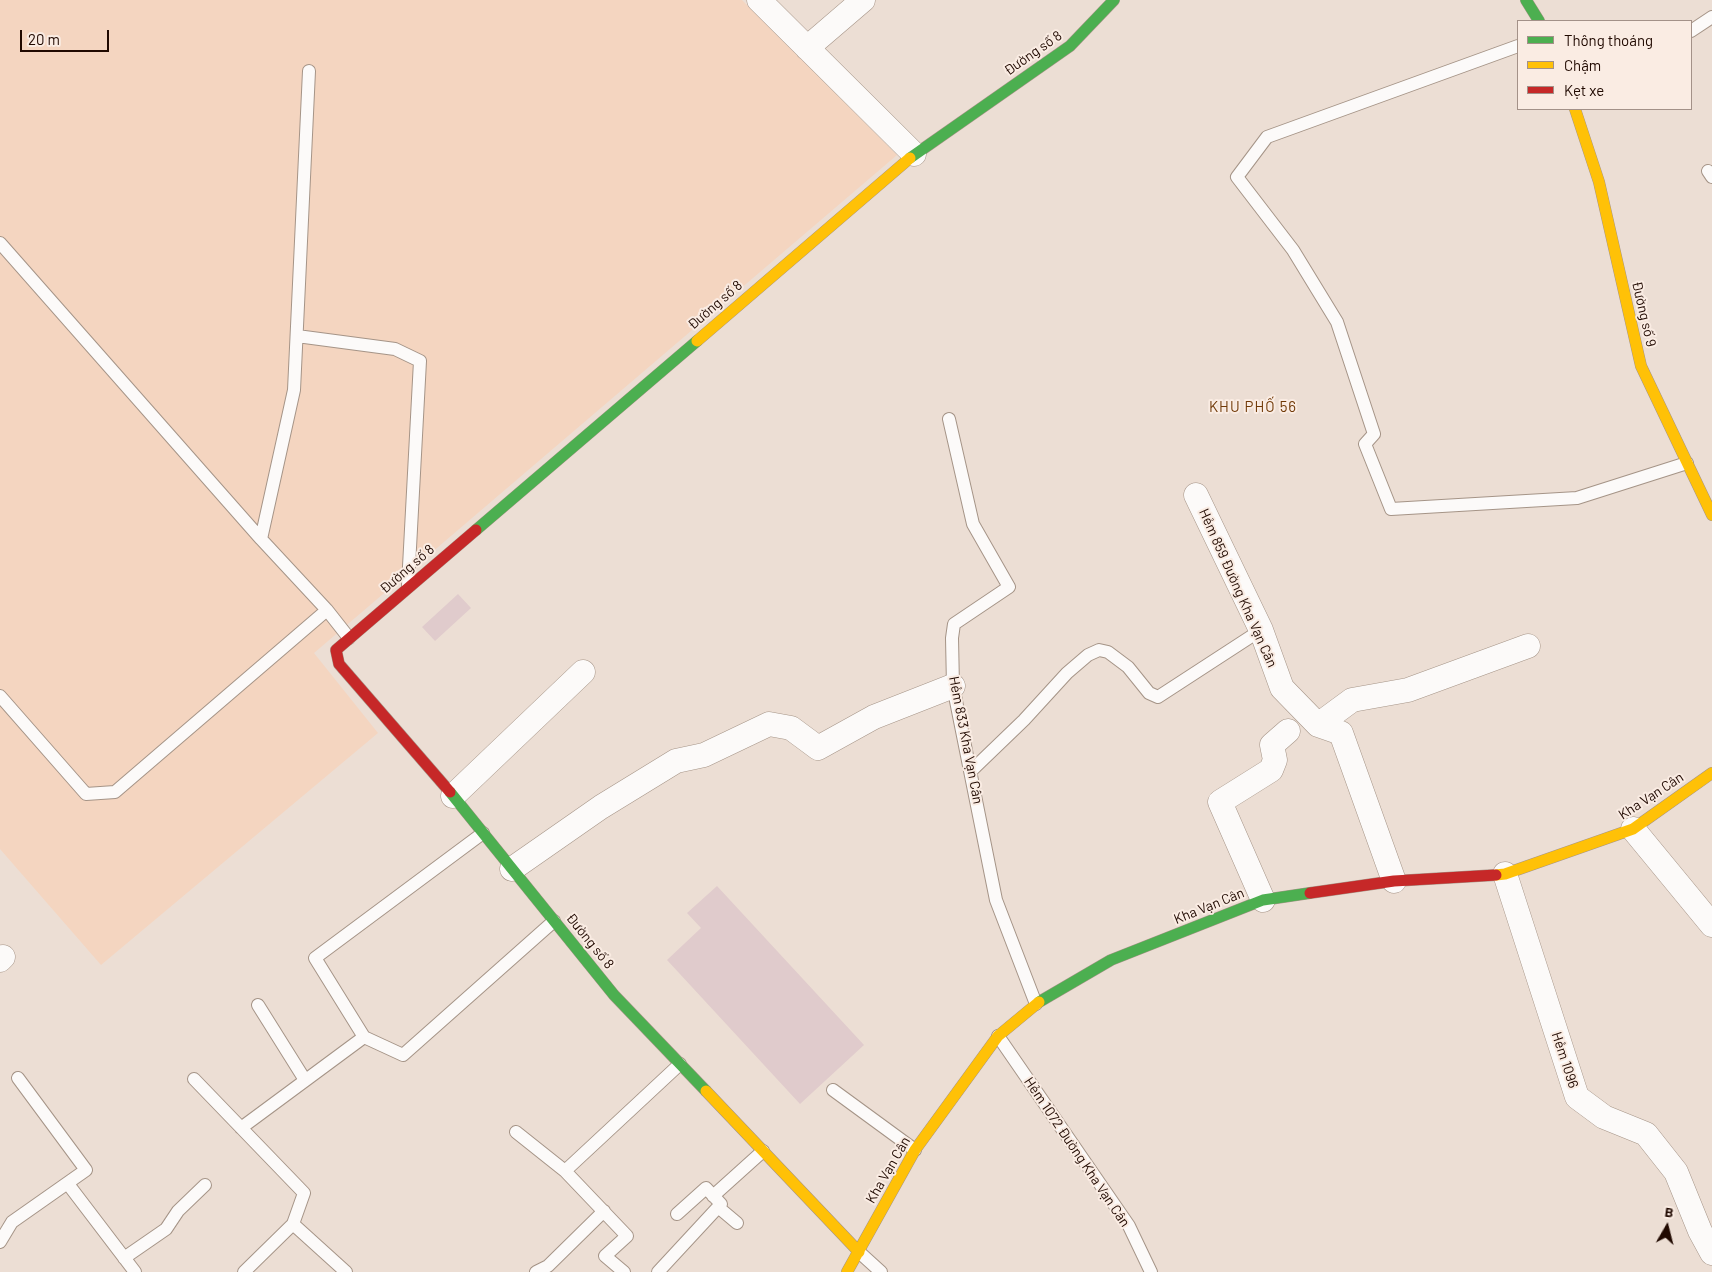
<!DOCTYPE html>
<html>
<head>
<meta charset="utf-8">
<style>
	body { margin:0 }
	#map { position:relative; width:1712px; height:1272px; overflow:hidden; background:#ecded4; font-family:Barlow,sans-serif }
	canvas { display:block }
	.legend { position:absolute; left:1517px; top:20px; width:175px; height:90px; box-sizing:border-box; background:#faece3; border:1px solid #a39188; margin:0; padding:6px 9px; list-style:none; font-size:15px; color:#200900 }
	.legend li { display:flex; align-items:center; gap:10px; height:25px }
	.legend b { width:25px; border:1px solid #a39188 }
	.north { position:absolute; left:1642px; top:1202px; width:50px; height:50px; -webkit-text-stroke:4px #faece3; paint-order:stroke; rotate:8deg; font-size:14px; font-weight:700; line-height:20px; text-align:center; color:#200900 }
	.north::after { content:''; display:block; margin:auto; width:18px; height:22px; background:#200900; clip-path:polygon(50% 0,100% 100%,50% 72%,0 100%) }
	.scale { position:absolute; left:20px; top:30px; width:89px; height:22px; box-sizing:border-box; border:2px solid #200900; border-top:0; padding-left:6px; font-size:15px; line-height:18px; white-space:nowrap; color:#200900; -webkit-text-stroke:4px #faece3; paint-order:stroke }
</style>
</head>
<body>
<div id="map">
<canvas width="1712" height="1272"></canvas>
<ul class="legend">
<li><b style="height:6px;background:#4caf50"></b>Thông thoáng</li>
<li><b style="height:6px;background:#ffc107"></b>Chậm</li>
<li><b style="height:6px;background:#c62828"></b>Kẹt xe</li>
</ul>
<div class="north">B</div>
<div class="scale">20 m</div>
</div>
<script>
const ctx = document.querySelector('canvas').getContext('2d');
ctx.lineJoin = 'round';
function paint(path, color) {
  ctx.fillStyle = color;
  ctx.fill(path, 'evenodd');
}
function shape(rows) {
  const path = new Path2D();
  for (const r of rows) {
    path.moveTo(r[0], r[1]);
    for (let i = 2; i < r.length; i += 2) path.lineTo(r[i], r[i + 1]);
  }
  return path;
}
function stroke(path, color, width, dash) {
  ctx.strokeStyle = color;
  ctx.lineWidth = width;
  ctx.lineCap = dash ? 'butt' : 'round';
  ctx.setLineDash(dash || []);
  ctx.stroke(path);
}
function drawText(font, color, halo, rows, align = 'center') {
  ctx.font = font + ' Barlow,sans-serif';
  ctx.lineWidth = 4;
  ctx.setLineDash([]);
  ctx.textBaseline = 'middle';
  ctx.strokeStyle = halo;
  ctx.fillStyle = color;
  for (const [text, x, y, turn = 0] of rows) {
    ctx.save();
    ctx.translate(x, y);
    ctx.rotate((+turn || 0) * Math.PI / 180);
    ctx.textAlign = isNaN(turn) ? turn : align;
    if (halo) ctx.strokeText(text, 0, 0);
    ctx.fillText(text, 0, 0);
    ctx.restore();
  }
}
const built = shape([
	[0,0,742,0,897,155,314,653,378,733,101,965,0,849]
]);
const building = shape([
	[458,594,471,608,435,641,422,627],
	[717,886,864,1045,800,1104,667,960,701,928,687,913]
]);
const lane = shape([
	[1691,31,1712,17],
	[1518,46,1267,137,1237,177,1293,250,1337,322,1374,434,1365,444,1391,509,1577,498,1687,463],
	[1708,171,1712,177],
	[0,243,261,539,327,610,349,638],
	[297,336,395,349,420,361,408,585],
	[949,419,973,524,1009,587,954,624,952,638,953,686,996,900,1036,1004],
	[261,539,294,390,309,71],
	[0,696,86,794,115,792,327,610],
	[971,771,1024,720,1067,673,1088,655,1099,650,1108,652,1128,667,1149,693,1158,697,1261,630],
	[483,833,315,958,364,1037,403,1055,554,921],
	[258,1005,305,1080],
	[998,1036,1129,1226,1151,1272],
	[194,1079,304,1193,293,1224,244,1272],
	[833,1090,915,1150],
	[241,1128,364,1037],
	[516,1132,565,1171],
	[68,1184,135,1272],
	[713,1196,763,1151],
	[718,1207,737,1223],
	[293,1224,346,1272],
	[0,1242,12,1222,86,1170,18,1078],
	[859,1252,881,1272],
	[124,1258,166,1229,178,1211,205,1185],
	[536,1272,548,1266,604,1211],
	[624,1272,605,1256,627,1236,565,1171,680,1064],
	[658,1272,721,1204,706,1188,677,1214]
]);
const street = shape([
	[759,0,914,154],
	[807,48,863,0],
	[1196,495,1261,630,1282,688,1318,725,1341,733,1394,881],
	[1318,725,1352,700,1408,690,1528,646],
	[453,796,583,672],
	[1633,829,1712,925],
	[512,869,601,807,676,761,704,755,769,724,791,728,818,748,874,717,953,686],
	[1505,874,1577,1097,1604,1117,1646,1134,1676,1172,1700,1231,1712,1253],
	[1263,900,1220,802,1271,770,1275,760,1272,745,1288,731],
	[0,960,3,957]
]);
const fast = shape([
	[1526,0,1539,21],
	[910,158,1070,46,1114,0],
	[476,530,697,341],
	[450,792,614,995,706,1091],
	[1039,1002,1111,960,1263,900,1310,893]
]);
const slow = shape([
	[1575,109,1599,182,1641,366,1712,515],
	[697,341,910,158],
	[1496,875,1505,874,1633,829,1712,773],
	[706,1091,859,1252],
	[847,1272,915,1150,998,1036,1039,1002]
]);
const jam = shape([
	[450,792,339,664,336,650,476,530],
	[1310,893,1394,881,1496,875]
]);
const streetNames = [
	["Đường số 8",1033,53,-35],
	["Đường số 8",715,305,-41],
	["Đường số 9",1644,314,77],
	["Đường số 8",407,569,-41],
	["Hẻm 859 Đường Kha Vạn Cân",1238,588,66],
	["Hẻm 833 Kha Vạn Cân",966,740,79],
	["Kha Vạn Cân",1651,796,-33],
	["Kha Vạn Cân",1209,906,-22],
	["Đường số 8",590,941,51],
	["Hẻm 1096",1565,1060,72],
	["Hẻm 1072 Đường Kha Vạn Cân",1077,1152,56],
	["Kha Vạn Cân",888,1170,-60]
];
const neighbourhoodNames = [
	["KHU PHỐ 56",1253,407]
];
paint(built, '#f4d5c0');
paint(building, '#e0cbcc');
stroke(lane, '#a59487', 14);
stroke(street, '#a59487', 25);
stroke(fast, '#a59487', 12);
stroke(slow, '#a59487', 12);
stroke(jam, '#a59487', 12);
stroke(lane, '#fcfaf9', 12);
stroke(street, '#fcfaf9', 24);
stroke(fast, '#4caf50', 11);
stroke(slow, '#ffc107', 11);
stroke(jam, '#c62828', 11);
drawText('14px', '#200900', '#faece3', streetNames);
ctx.letterSpacing = '1px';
drawText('15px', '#703907', '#faece3', neighbourhoodNames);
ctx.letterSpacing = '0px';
</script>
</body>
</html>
